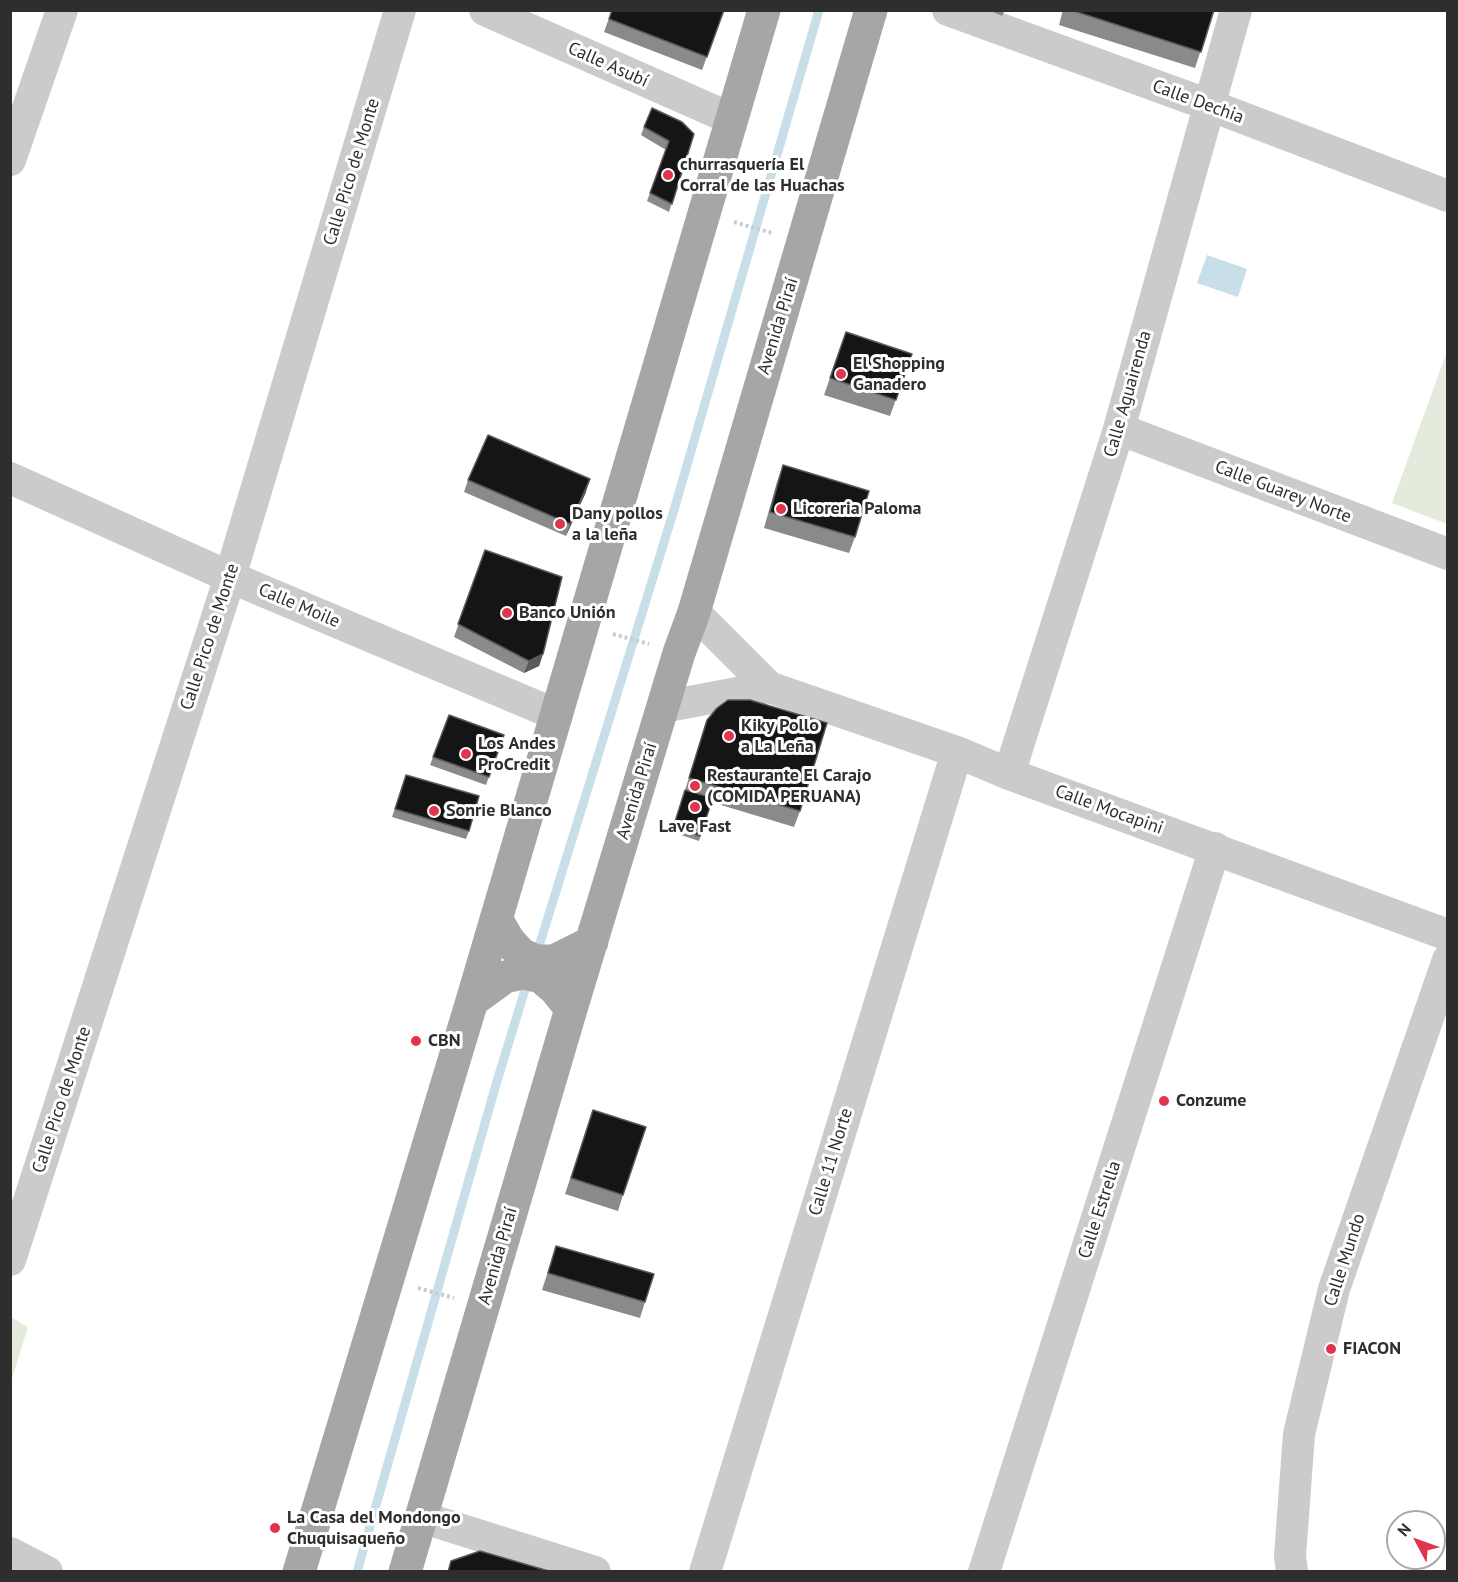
<!DOCTYPE html>
<html>
<head>
<meta charset="utf-8">
<style>
	body { margin:0 }
	#map { position:relative; width:1458px; height:1582px; overflow:hidden; background:#fff; font-family:"PT Sans",sans-serif }
	canvas { display:block }
	.frame { position:absolute; inset:0; border:12px solid #2e2e2e; pointer-events:none }
	.north { position:absolute; left:1386px; top:1510px; width:60px; height:60px; box-sizing:border-box; background:#fff; border:2px solid #ababab; border-radius:50%; rotate:311deg; font-size:16px; font-weight:700; line-height:24px; text-align:center; color:#2e2e2e }
	.north::after { content:''; display:block; margin:auto; width:21px; height:27px; background:#e1344d; clip-path:polygon(50% 0,100% 100%,50% 72%,0 100%) }
</style>
</head>
<body>
<div id="map">
<canvas width="1458" height="1582"></canvas>
<div class="frame"></div>
<div class="north">N</div>
</div>
<script>
const ctx = document.querySelector('canvas').getContext('2d');
ctx.lineJoin = 'round';
function paint(path, color) {
  ctx.fillStyle = color;
  ctx.fill(path, 'evenodd');
}
function shape(rows) {
  const path = new Path2D();
  for (const r of rows) {
    path.moveTo(r[0], r[1]);
    for (let i = 2; i < r.length; i += 2) path.lineTo(r[i], r[i + 1]);
  }
  return path;
}
function stroke(path, color, width, dash) {
  ctx.strokeStyle = color;
  ctx.lineWidth = width;
  ctx.lineCap = dash ? 'butt' : 'round';
  ctx.setLineDash(dash || []);
  ctx.stroke(path);
}
function drawText(font, color, halo, rows, align = 'center') {
  ctx.font = font + ' "PT Sans",sans-serif';
  ctx.lineWidth = 6;
  ctx.setLineDash([]);
  ctx.textBaseline = 'middle';
  ctx.strokeStyle = halo;
  ctx.fillStyle = color;
  for (const [text, x, y, turn = 0] of rows) {
    ctx.save();
    ctx.translate(x, y);
    ctx.rotate((+turn || 0) * Math.PI / 180);
    ctx.textAlign = isNaN(turn) ? turn : align;
    if (halo) ctx.strokeText(text, 0, 0);
    ctx.fillText(text, 0, 0);
    ctx.restore();
  }
}
const green = shape([
	[1447,351,1447,524,1392,503],
	[11,1317,28,1327,11,1382]
]);
const water = shape([
	[1207,255,1247,269,1238,297,1197,283]
]);
const stream = shape([
	[536,956,674,510,819,10],
	[357,1572,497,1081,528,980]
]);
const path = shape([
	[734,222,772,233],
	[613,634,649,644],
	[418,1288,454,1298]
]);
const minor = shape([
	[485,10,732,119],
	[948,10,1209,105,1448,196],
	[10,160,62,10],
	[1119,429,1448,554],
	[10,478,230,577,557,715],
	[694,612,769,687,957,752,1009,774,1448,935],
	[663,707,769,687],
	[1009,774,1119,429,1236,10],
	[10,1260,230,577,400,10],
	[421,1517,595,1572],
	[10,1553,47,1572],
	[705,1572,957,752],
	[984,1572,1215,848],
	[1292,1572,1290,1556,1299,1434,1334,1289,1448,960]
]);
const major = shape([
	[496,919,509,941,521,954,536,961,554,961,592,942],
	[472,1001,505,977,523,973,541,977,555,989,571,1009],
	[299,1572,472,1001,764,10],
	[405,1572,571,1009,679,653,694,612,871,10]
]);
const wall = shape([
	[612,10,724,10,702,70,604,32],
	[989,10,1005,10,1002,16],
	[1063,10,1214,10,1195,68,1059,25],
	[644,127,694,134,669,212,647,201,666,150,641,135],
	[846,332,912,354,890,416,824,395],
	[783,465,855,537,849,553,764,528,777,482],
	[468,480,586,492,566,536,464,492],
	[485,550,543,654,539,666,524,673,454,637],
	[449,715,504,735,486,785,430,765],
	[707,720,800,811,794,827,711,802,699,841,672,832],
	[406,775,469,831,466,839,392,817],
	[593,1110,623,1195,618,1211,565,1194],
	[556,1246,645,1302,640,1318,542,1290]
]);
const shadedWall = shape([
	[590,479,586,492,566,536,570,524],
	[543,654,539,666,524,673,529,661]
]);
const building = shape([
	[612,10,724,10,707,57,609,19,612,10],
	[1071,10,1214,10,1201,52,1071,10],
	[652,108,682,122,694,134,672,204,650,193,669,141,644,127,652,108],
	[846,332,912,354,896,400,830,378,846,332],
	[488,435,590,479,570,524,468,480,488,435],
	[783,465,869,491,855,537,770,512,783,465],
	[485,550,562,577,543,654,529,661,458,624,485,550],
	[728,700,750,700,827,723,800,811,689,778,707,720,717,708,728,700],
	[449,715,504,735,489,777,433,757,449,715],
	[406,775,479,796,469,831,395,809,406,775],
	[685,790,713,798,700,836,673,828,685,790],
	[593,1110,646,1127,623,1195,571,1178,593,1110],
	[556,1246,654,1274,645,1302,548,1273,556,1246],
	[480,1551,552,1572,448,1572,451,1561,480,1551]
]);
const markers = [
	[668,175,6,"#e1344d"],
	[841,374,6,"#e1344d"],
	[781,509,6,"#e1344d"],
	[560,524,6,"#e1344d"],
	[507,613,6,"#e1344d"],
	[729,736,6,"#e1344d"],
	[466,754,6,"#e1344d"],
	[695,786,6,"#e1344d"],
	[695,807,6,"#e1344d"],
	[434,811,6,"#e1344d"],
	[416,1041,6,"#e1344d"],
	[1164,1101,6,"#e1344d"],
	[1331,1349,6,"#e1344d"],
	[275,1528,6,"#e1344d"]
];
const streetNames = [
	["Calle Asubí",608,65,24],
	["Calle Dechia",1198,102,20],
	["Calle Pico de Monte",352,172,-73],
	["Avenida Piraí",778,326,-73],
	["Calle Aguairenda",1128,394,-74],
	["Calle Guarey Norte",1283,492,21],
	["Calle Moile",299,606,23],
	["Calle Pico de Monte",210,637,-72],
	["Avenida Piraí",637,791,-73],
	["Calle Mocapini",1109,810,20],
	["Calle Pico de Monte",62,1100,-72],
	["Calle 11 Norte",831,1162,-73],
	["Calle Estrella",1100,1210,-72],
	["Avenida Piraí",498,1256,-74],
	["Calle Mundo",1345,1260,-72]
];
const poiNames = [
	["churrasquería El",680,165],
	["Corral de las Huachas",680,186],
	["El Shopping",853,364],
	["Ganadero",853,385],
	["Licoreria Paloma",793,509],
	["Dany pollos",572,514],
	["a la leña",572,535],
	["Banco Unión",519,613],
	["Kiky Pollo",741,726],
	["a La Leña",741,747],
	["Los Andes",478,744],
	["ProCredit",478,765],
	["Restaurante El Carajo",707,776],
	["(COMIDA PERUANA)",707,797],
	["Sonrie Blanco",446,811],
	["Lave Fast",695,827,"center"],
	["CBN",428,1041],
	["Conzume",1176,1101],
	["FIACON",1343,1349],
	["La Casa del Mondongo",287,1518],
	["Chuquisaqueño",287,1539]
];
paint(green, '#e5ebdc');
paint(water, '#c8dfea');
stroke(stream, '#c8dfea', 9);
stroke(path, '#cbcbcb', 4, [3, 3]);
stroke(minor, '#cbcbcb', 32);
stroke(major, '#a6a6a6', 33);
paint(wall, '#8a8a8a');
paint(shadedWall, '#5b5b5b');
paint(building, '#151515');
stroke(building, '#5b5b5b', 1.5);
for (const [x, y, r, color] of markers) {
  const dot = new Path2D();
  dot.arc(x, y, r, 0, 2 * Math.PI);
  ctx.fillStyle = color;
  ctx.fill(dot);
  stroke(dot, '#fff', 2);
}
drawText('18px', '#2e2e2e', '#fff', streetNames);
drawText('bold 18px', '#2e2e2e', '#fff', poiNames, 'left');
</script>
</body>
</html>
